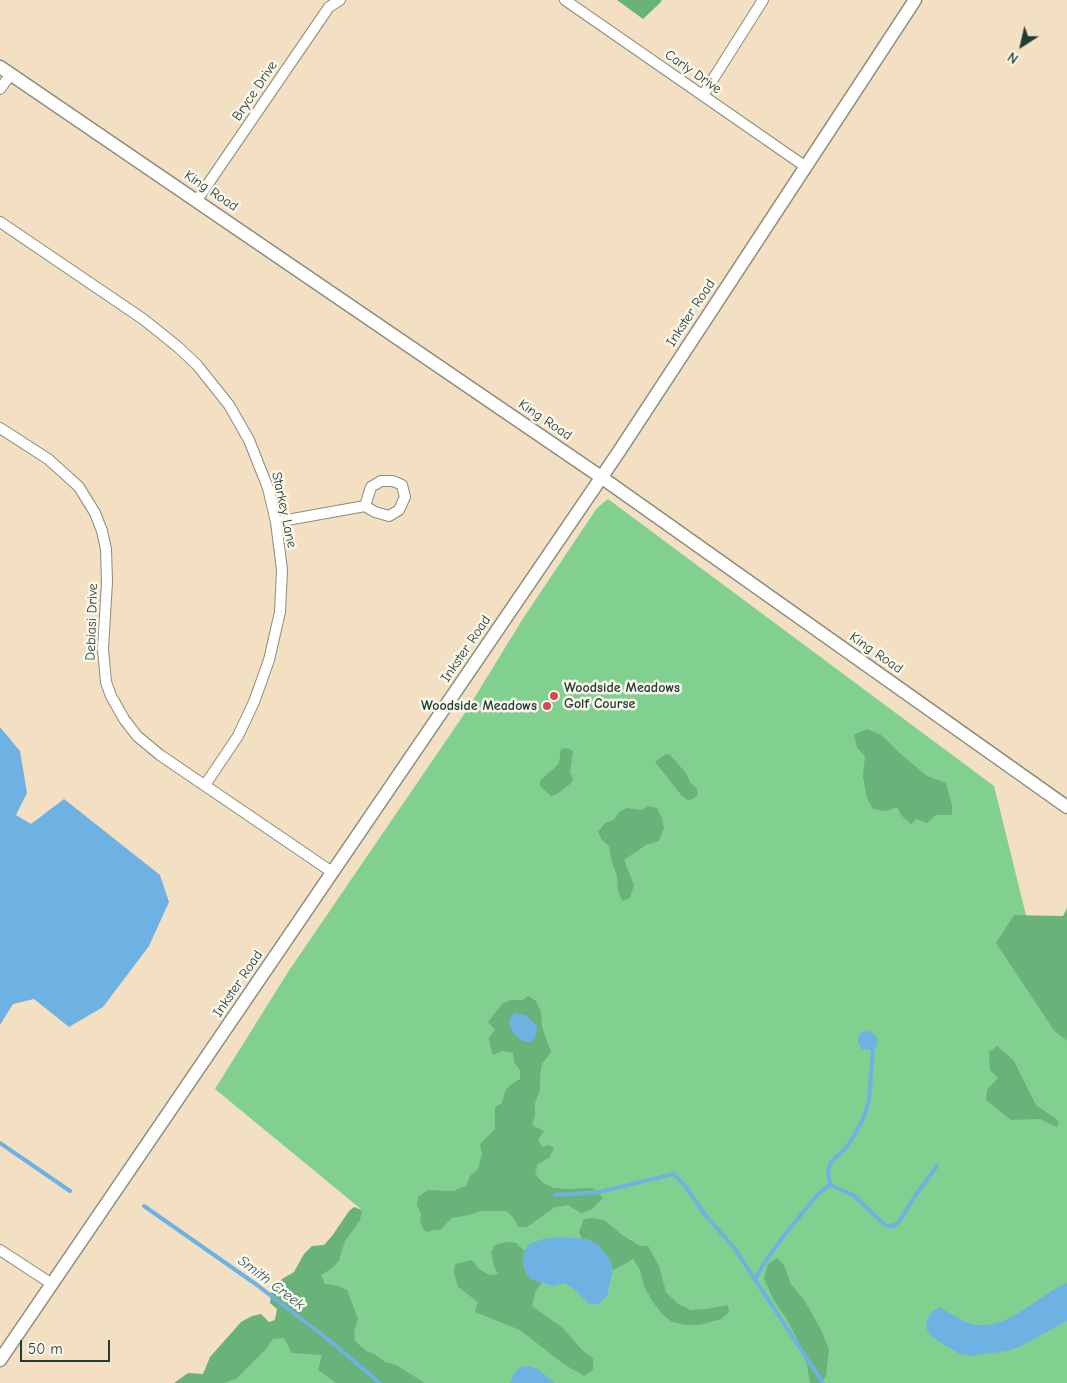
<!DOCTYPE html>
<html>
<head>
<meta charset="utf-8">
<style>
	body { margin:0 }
	#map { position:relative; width:1067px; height:1383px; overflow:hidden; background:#f3dfc2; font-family:"Comic Neue",sans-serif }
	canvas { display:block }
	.north { position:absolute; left:997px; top:20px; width:50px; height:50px; -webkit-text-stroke:4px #fbf7ec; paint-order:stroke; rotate:215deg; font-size:14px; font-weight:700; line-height:20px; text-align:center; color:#1f3d34 }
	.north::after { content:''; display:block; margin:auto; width:18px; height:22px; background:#1f3d34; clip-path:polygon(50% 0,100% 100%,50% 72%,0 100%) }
	.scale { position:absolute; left:20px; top:1340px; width:90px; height:22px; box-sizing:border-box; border:2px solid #1f3d34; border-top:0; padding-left:6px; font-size:15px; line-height:18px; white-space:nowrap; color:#1f3d34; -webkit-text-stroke:4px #fbf7ec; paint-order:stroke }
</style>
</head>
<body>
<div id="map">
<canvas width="1067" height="1383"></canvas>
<div class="north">N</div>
<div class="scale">50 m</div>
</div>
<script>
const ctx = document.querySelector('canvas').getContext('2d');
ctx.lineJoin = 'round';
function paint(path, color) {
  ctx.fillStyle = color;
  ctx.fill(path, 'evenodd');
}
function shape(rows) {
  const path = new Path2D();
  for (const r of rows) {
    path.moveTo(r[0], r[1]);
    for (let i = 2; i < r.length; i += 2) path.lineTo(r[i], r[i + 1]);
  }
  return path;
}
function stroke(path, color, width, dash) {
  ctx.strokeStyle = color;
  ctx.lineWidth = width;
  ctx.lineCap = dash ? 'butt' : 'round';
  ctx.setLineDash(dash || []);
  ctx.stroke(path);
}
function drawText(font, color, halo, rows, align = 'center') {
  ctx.font = font + ' "Comic Neue",sans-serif';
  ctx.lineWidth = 5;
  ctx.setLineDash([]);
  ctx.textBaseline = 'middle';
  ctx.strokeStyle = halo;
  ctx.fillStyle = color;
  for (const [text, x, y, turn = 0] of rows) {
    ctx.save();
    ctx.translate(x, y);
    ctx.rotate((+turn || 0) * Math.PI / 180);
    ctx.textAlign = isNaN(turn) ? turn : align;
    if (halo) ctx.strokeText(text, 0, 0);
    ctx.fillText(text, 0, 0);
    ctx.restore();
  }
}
const green = shape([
	[608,499,994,786,1055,1032,1067,1041,1067,1383,224,1383,362,1210,215,1089,288,972,467,710,522,620,597,508]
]);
const forest = shape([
	[617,0,662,0,659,4,643,19],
	[867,729,881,735,903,756,927,776,946,783,952,805,952,815,936,815,927,823,916,819,911,824,901,815,897,807,886,811,873,809,867,798,863,777,865,756,857,748,854,735],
	[567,748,573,751,570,772,573,779,570,784,557,794,551,796,540,786,540,781,550,771,553,770,559,763,561,749],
	[666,754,670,755,686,773,690,782,697,789,698,794,693,799,688,800,682,796,655,762],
	[649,806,657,808,662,818,664,828,659,841,646,845,624,860,634,885,630,898,622,901,618,890,617,876,611,859,609,846,602,840,598,832,605,823,614,820,619,812,627,808,641,810],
	[1067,908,1067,1041,1055,1032,996,943,1014,915,1063,916],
	[528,996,536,1001,541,1012,542,1027,551,1052,542,1064,540,1076,540,1090,535,1103,535,1115,532,1125,544,1131,538,1140,542,1147,549,1145,554,1148,549,1158,538,1164,535,1174,542,1182,553,1188,568,1189,593,1188,603,1198,591,1210,581,1213,568,1205,555,1207,527,1227,518,1227,515,1220,510,1214,506,1211,480,1211,469,1215,452,1218,440,1230,434,1230,428,1232,424,1230,420,1221,421,1214,417,1205,418,1197,428,1190,453,1191,466,1186,470,1176,478,1169,482,1154,480,1144,495,1129,495,1107,502,1103,505,1091,510,1085,520,1079,520,1070,514,1062,513,1053,503,1051,493,1055,490,1046,489,1038,495,1030,488,1022,502,1004,510,1000,523,1000],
	[997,1046,1014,1061,1036,1105,1056,1119,1059,1122,1057,1127,1040,1119,1011,1120,986,1100,987,1090,998,1078,990,1070,989,1052],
	[354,1207,362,1210,360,1220,345,1241,339,1261,331,1269,321,1275,325,1284,338,1286,347,1290,358,1319,354,1332,355,1341,366,1351,376,1355,385,1362,396,1365,425,1383,336,1383,318,1370,322,1355,292,1353,284,1338,273,1339,264,1351,236,1379,224,1383,174,1383,188,1373,203,1374,210,1357,241,1322,252,1316,261,1314,269,1322,275,1320,277,1309,270,1303,272,1288,282,1279,294,1272,304,1254,312,1246,324,1245,332,1236,349,1211],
	[592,1218,604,1220,622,1235,640,1246,648,1246,659,1266,666,1292,678,1304,691,1310,706,1309,728,1305,729,1312,721,1319,699,1325,686,1325,672,1322,662,1314,652,1301,644,1286,640,1270,633,1259,623,1265,613,1270,610,1260,587,1239,582,1239,579,1232,584,1219],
	[506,1242,516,1243,524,1251,523,1260,525,1270,530,1279,542,1283,536,1290,532,1306,563,1328,581,1349,593,1358,593,1370,584,1376,565,1365,520,1330,475,1312,478,1302,458,1287,454,1273,455,1264,472,1260,479,1269,489,1275,498,1274,494,1266,491,1253,495,1245],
	[777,1258,784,1265,791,1284,805,1301,821,1330,829,1349,826,1376,821,1383,810,1383,807,1365,799,1343,786,1318,773,1299,764,1278,768,1264]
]);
const water = shape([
	[0,727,20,751,27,793,16,815,31,824,64,799,160,875,169,902,149,946,103,1007,69,1027,34,999,13,1004,0,1025],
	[515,1013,526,1015,537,1026,536,1037,530,1043,523,1041,514,1034,509,1023,511,1017],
	[867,1031,873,1033,876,1037,878,1043,875,1049,870,1050,861,1049,858,1043,858,1038,861,1032],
	[559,1237,587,1239,599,1245,610,1260,613,1270,607,1296,598,1304,589,1304,574,1289,565,1283,553,1286,530,1279,525,1270,523,1260,524,1251,529,1244,543,1239],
	[1067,1283,1067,1321,1017,1348,1007,1351,970,1356,960,1354,938,1341,929,1334,926,1327,927,1319,933,1311,939,1307,965,1322,975,1325,988,1325,1003,1321,1017,1314,1056,1288],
	[522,1366,531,1367,538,1369,555,1383,510,1383,515,1372]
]);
const stream = shape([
	[0,1143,70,1191],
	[830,1185,828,1170,831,1162,847,1147,853,1137,862,1121,869,1101,873,1049],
	[555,1195,599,1192,674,1174,686,1187,706,1216,735,1249,823,1383],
	[144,1206,257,1285,330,1341,380,1383],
	[755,1279,765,1262,785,1234,820,1192,830,1185,853,1195,885,1225,893,1226,899,1222,915,1196,937,1166]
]);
const minor = shape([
	[565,0,806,167],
	[0,89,11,74],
	[703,95,763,0],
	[197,200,329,7,340,0],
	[0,222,143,319,178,347,197,365,229,405,249,440,268,488,276,522,282,570,280,612,269,660,254,702,238,736,205,785],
	[0,428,48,459,67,476,79,487,95,513,102,531,106,549,107,582,103,649,106,682,111,696,124,719,137,736,160,755,332,872],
	[276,522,365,506,375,512,389,516,399,510,405,497,402,485,393,481,381,481,371,487,365,506],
	[0,1250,52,1284]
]);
const tertiary = shape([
	[0,67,601,477,1067,807],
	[0,1360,618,453,915,0]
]);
const markers = [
	[554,696,5,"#d1495b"],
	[547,706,5,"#d1495b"]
];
const streetNames = [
	["Carly Drive",693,72,35],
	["Bryce Drive",255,91,-56],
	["King Road",211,191,34],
	["Inkster Road",691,313,-57],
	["King Road",545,420,34],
	["Starkey Lane",284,510,78],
	["Debiasi Drive",92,622,-88],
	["Inkster Road",466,649,-56],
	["King Road",876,653,35],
	["Inkster Road",238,984,-56]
];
const poiNames = [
	["Woodside Meadows",564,688],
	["Golf Course",564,704],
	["Woodside Meadows",537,706,"right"]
];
const waterNames = [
	["Smith Creek",271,1283,37]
];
paint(green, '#82d08f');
paint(forest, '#69b27a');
paint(water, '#6db2e3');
stroke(stream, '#6db2e3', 4);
stroke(minor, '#898e7b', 12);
stroke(tertiary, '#898e7b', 15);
stroke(minor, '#fff', 10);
stroke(tertiary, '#fff', 12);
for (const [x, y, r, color] of markers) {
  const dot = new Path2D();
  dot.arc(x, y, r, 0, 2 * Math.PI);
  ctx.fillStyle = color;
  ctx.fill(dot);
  stroke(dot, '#fbf7ec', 2);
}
drawText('14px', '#1f3d34', '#fbf7ec', streetNames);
drawText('bold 14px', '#1f3d34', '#fbf7ec', poiNames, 'left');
drawText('italic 15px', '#325a60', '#fbf7ec', waterNames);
</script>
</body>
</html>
